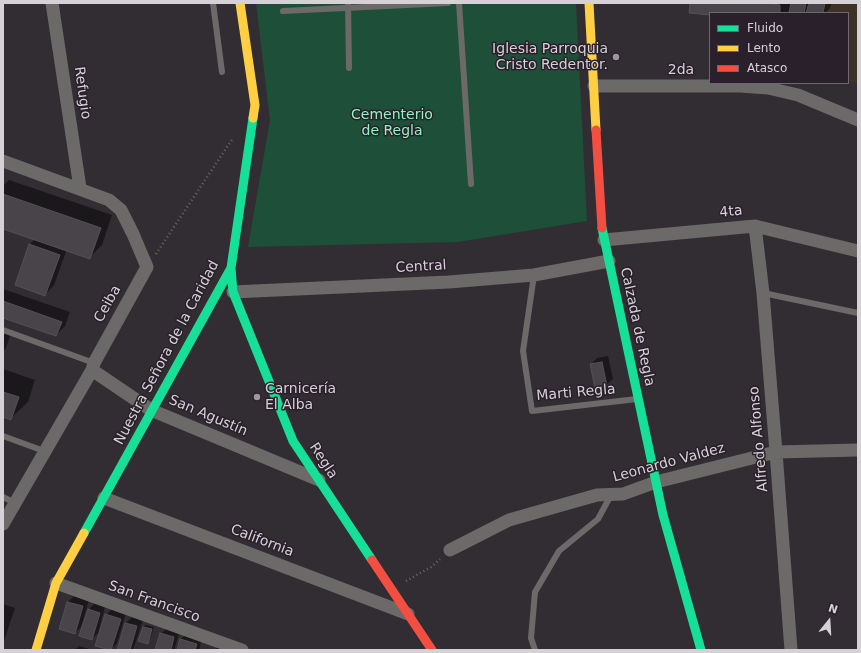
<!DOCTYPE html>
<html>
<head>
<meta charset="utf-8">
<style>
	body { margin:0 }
	#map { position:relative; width:861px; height:653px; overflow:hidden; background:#322d32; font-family:"DejaVu Sans",sans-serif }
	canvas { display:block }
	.frame { position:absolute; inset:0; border:4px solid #d6d0d7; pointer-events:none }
	.legend { position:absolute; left:709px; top:12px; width:140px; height:72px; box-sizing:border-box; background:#29202b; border:1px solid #6e6670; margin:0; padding:5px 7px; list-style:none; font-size:12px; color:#d6d0d7 }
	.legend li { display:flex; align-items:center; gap:8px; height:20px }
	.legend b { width:20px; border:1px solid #6e6670 }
	.north { position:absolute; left:809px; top:601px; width:40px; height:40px; -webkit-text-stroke:3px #29202b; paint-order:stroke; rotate:18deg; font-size:11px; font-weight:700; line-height:16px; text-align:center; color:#d6d0d7 }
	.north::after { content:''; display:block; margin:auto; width:14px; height:18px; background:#d6d0d7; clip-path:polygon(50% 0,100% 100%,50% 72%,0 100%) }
</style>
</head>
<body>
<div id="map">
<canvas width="861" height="653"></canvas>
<div class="frame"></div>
<ul class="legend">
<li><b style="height:5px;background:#16e098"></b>Fluido</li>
<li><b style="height:5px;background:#ffcf43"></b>Lento</li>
<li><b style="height:5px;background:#f24e42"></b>Atasco</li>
</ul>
<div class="north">N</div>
</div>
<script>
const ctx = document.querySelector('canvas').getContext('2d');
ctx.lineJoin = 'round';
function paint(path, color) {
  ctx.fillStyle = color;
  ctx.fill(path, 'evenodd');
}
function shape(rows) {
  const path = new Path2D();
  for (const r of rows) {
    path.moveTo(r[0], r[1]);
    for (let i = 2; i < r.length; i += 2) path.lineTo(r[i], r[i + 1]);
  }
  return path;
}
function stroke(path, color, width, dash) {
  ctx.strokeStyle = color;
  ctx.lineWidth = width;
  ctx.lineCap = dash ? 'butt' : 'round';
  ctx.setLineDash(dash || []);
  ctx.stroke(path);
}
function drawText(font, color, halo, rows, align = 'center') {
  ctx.font = font + ' "DejaVu Sans",sans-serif';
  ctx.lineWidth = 3;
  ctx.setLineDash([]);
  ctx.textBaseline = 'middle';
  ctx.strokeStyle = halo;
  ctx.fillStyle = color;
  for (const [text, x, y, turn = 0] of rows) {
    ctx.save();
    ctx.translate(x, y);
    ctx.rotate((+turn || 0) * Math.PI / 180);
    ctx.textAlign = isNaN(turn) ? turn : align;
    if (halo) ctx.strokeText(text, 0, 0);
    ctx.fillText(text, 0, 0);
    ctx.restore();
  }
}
const industrial = shape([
	[813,3,858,3,858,84,848,81,848,13,811,13]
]);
const green = shape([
	[256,3,576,3,587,221,458,242,248,247,270,120]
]);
const shadow = shape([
	[691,3,832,3,830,8,825,13,790,13,791,9,787,13,710,13,710,14],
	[9,180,112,215,102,245,90,257,67,249,54,285,45,295,16,284,30,244,35,239,3,228,3,186],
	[3,289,70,312,65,326,56,335,3,317],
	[3,328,12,330,6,348,3,351],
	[608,356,613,379,606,385,591,364,597,358],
	[3,369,35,380,28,402,10,419,3,416],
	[74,596,89,600,81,627,75,633,60,628,68,602],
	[95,603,105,607,98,633,92,639,89,609],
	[3,604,15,608,3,644],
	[112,609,126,613,117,643,111,649,106,615],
	[132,617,143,620,133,650,118,650,126,623],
	[146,625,154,627,150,640,147,643,143,627],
	[167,628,180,631,174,650,156,650,161,634],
	[187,633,202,638,199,650,178,650,181,639],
	[220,645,234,650,215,650],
	[79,646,93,650,75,650]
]);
const building = shape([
	[690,3,765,3,780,5,780,13,710,13,710,15,689,13,690,3],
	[791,3,806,3,804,13,789,13,791,3],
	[809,3,825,3,823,13,806,13,809,3],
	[3,194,101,228,90,259,3,229,3,194],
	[29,244,60,255,45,296,15,285,29,244],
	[3,301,62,322,56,336,3,318,3,301],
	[602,362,607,386,595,388,590,364,602,362],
	[3,392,19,397,11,420,3,417,3,392],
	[67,602,83,606,75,634,59,629,67,602],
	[88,609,100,613,92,640,79,636,88,609],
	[105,614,121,619,111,650,95,646,105,614],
	[125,623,137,626,130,650,117,650,125,623],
	[143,627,152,629,148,644,138,641,143,627],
	[160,633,174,637,171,650,155,650,160,633],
	[180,639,197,644,195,650,177,650,180,639]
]);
const path = shape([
	[156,254,233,138],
	[406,581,431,567,440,559]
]);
const lane = shape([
	[213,3,222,72],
	[348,3,349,68],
	[459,3,471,184],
	[283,11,448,3],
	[534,275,523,351,532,411,637,399],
	[763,293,858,313],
	[3,330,94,363],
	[3,436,44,451],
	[3,497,15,503],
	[535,650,531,638,535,592,559,551,598,519,611,495]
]);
const street = shape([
	[52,3,80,188],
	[594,86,740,86,768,88,798,95,858,120],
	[3,161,109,200,121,210,133,234,147,267,94,363,92,370,3,524],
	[755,226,763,293,776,452,791,650],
	[604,240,755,226,858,251],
	[233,292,449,282,534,275,609,261],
	[92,370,151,410,319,480],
	[104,498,408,614],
	[450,550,509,520,597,495,623,494,656,482,776,452,858,450],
	[56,583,242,650]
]);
const fast = shape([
	[602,228,663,515,701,650],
	[231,268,233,292,293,441,372,560],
	[84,533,231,268,253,118]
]);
const slow = shape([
	[240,3,255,105,253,118],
	[589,3,596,130],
	[36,650,56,583,84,533]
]);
const jam = shape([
	[596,130,602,228],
	[372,560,432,650]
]);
const markers = [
	[616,57,4,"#9d979d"],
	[257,397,4,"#9d979d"]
];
const poiNames = [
	["Iglesia Parroquia",608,49],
	["Cristo Redentor.",608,65],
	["Carnicería",265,389,"left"],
	["El Alba",265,405,"left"]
];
const streetNames = [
	["2da",681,70],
	["Refugio",82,93,82],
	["4ta",731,212,-5],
	["Central",421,267,-3],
	["Ceiba",108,304,-61],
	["Calzada de Regla",637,327,78],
	["Nuestra Señora de la Caridad",167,353,-62],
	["Marti Regla",576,393,-5],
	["San Agustín",208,416,23],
	["Alfredo Alfonso",759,439,-95],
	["Regla",323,461,57],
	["Leonardo Valdez",669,463,-15],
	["California",262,541,21],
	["San Francisco",154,602,20]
];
const parkNames = [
	["Cementerio",392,115],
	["de Regla",392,131]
];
paint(industrial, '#3e3127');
paint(green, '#1e4f39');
paint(shadow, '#0007');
paint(building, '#484449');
stroke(building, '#545055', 1);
stroke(path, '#696668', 2.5, [1, 3]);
stroke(lane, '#6c6969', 6);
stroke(street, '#6c6969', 13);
stroke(fast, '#16e098', 9);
stroke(slow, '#ffcf43', 9);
stroke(jam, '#f24e42', 9);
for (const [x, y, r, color] of markers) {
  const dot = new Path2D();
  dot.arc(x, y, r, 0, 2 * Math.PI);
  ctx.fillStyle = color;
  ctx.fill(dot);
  stroke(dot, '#29202b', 1.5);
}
drawText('14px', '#d6d0d7', '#29202b', poiNames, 'right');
drawText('14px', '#d6d0d7', '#29202b', streetNames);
drawText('14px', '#90f3c1', '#29202b', parkNames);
</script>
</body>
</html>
